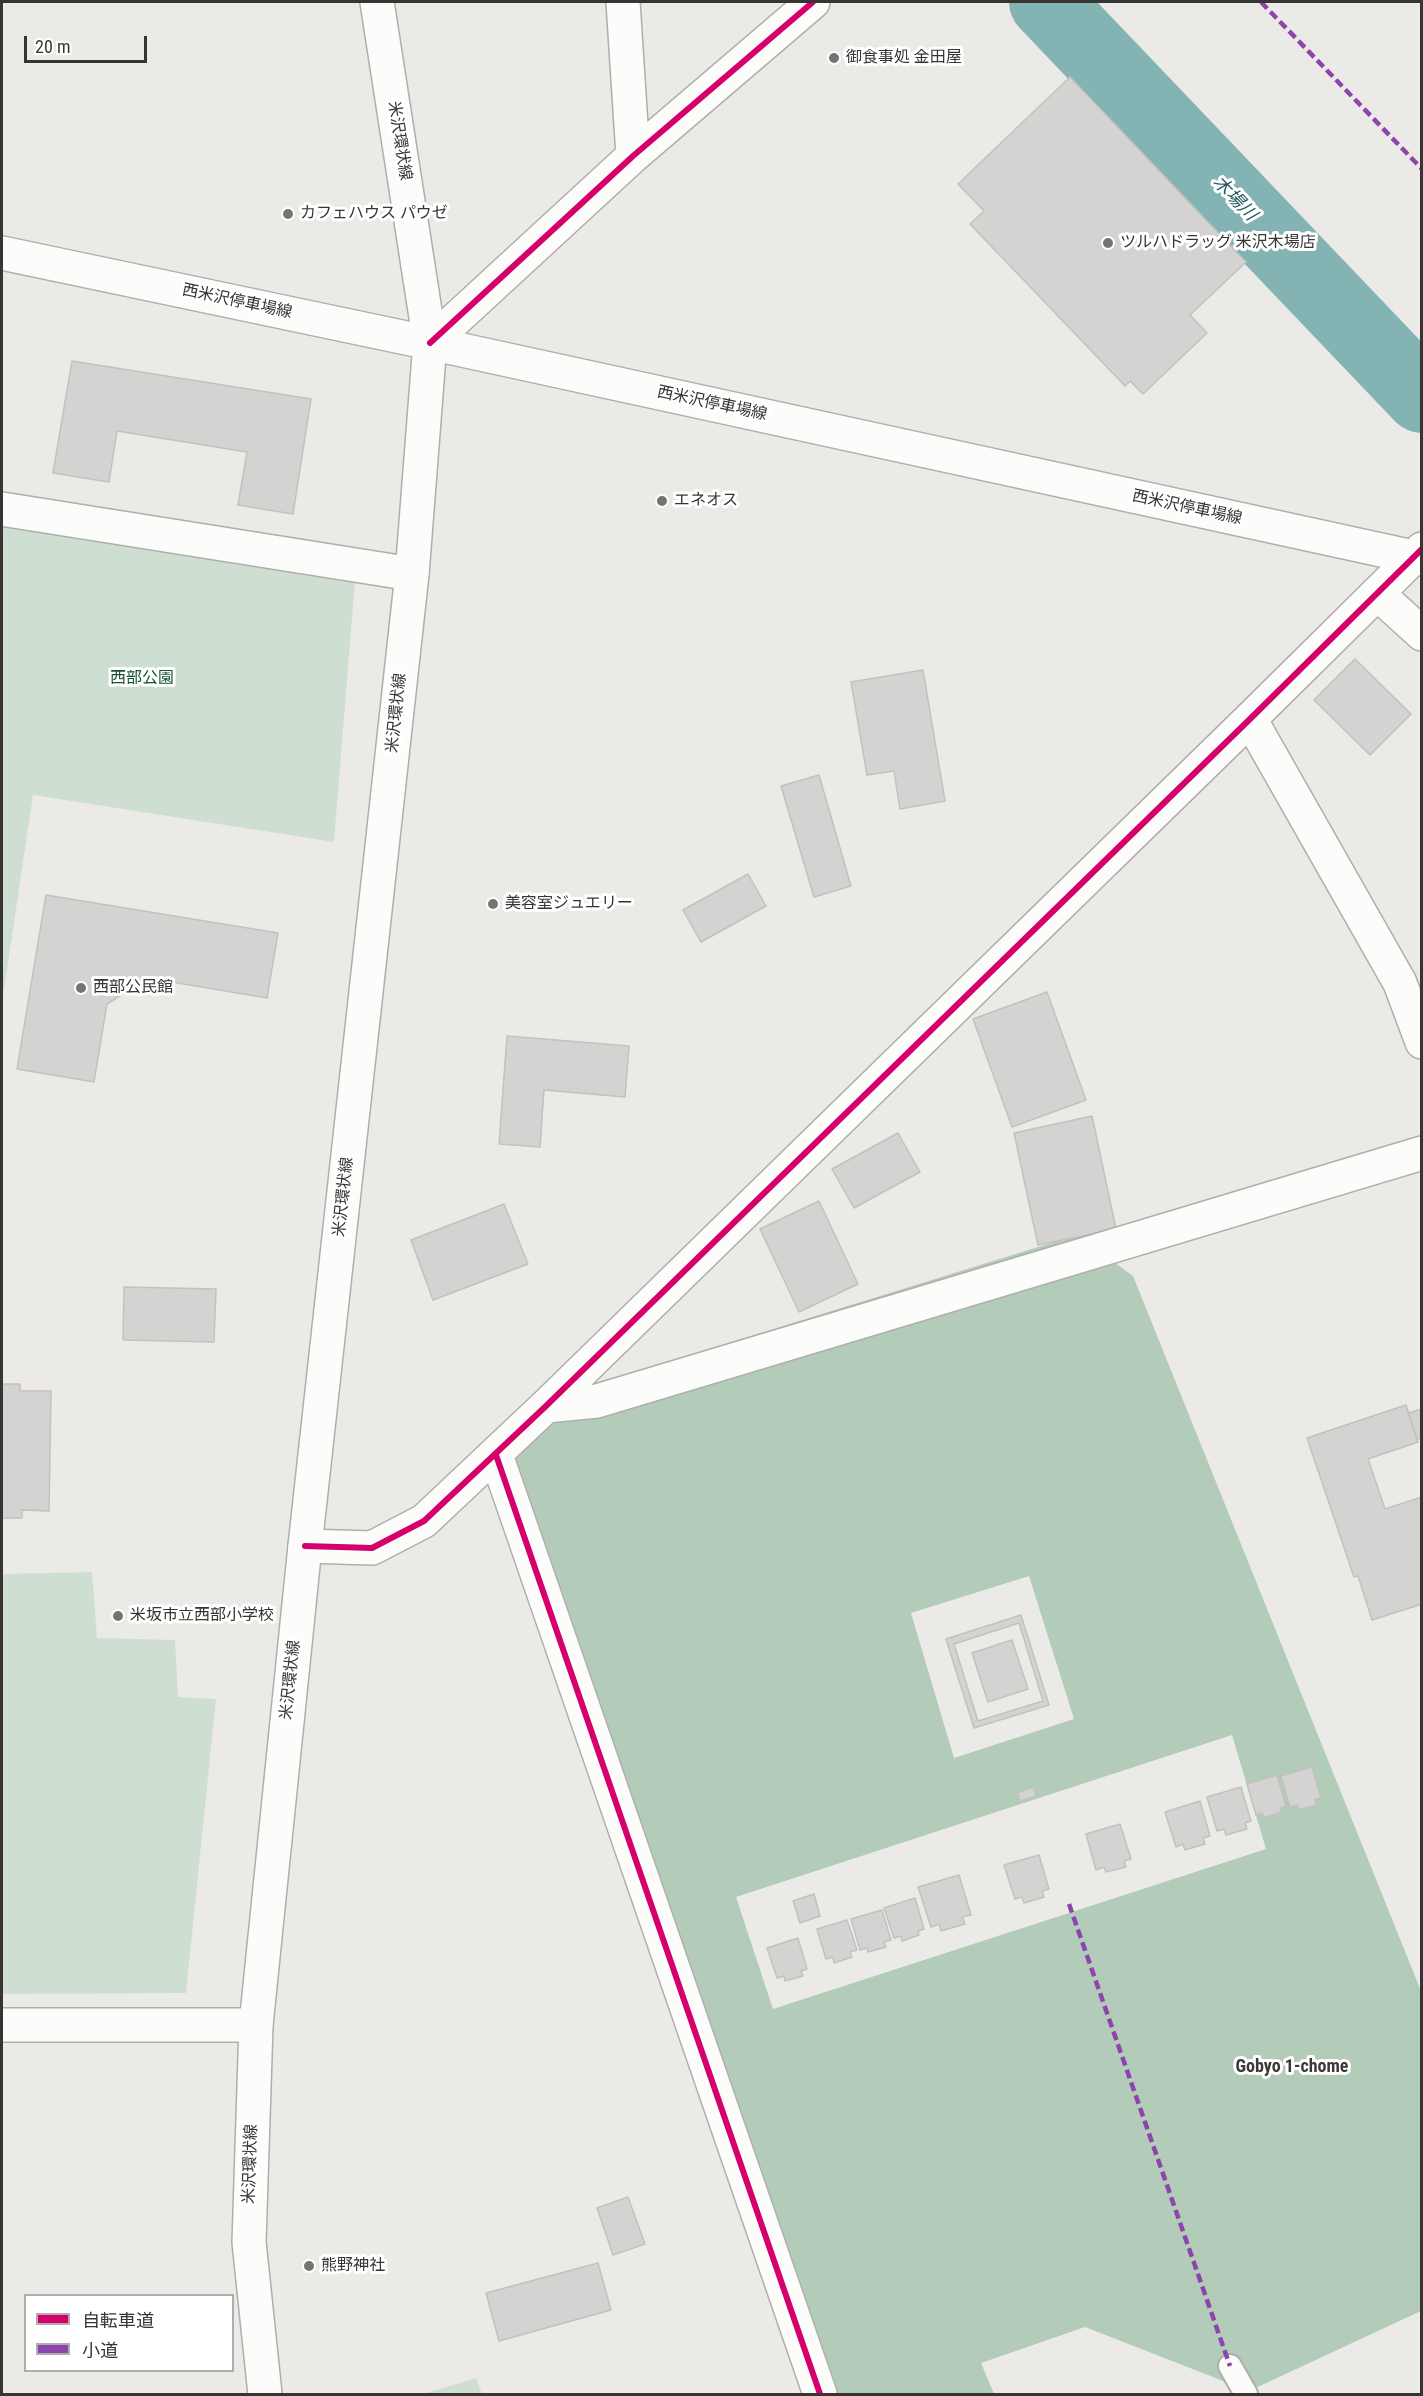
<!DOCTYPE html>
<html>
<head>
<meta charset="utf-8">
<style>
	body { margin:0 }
	#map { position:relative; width:1423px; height:2396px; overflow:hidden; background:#eceae7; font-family:"Roboto Condensed","Noto Sans JP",sans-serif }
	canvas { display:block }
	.frame { position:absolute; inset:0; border:3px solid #363533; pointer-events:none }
	.legend { position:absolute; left:24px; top:2294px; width:210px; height:78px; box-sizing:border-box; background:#fff; border:2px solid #afaead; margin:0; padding:8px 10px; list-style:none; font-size:18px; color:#363533 }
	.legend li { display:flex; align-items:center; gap:12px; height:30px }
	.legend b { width:30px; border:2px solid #afaead }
	.scale { position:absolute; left:24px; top:36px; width:123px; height:27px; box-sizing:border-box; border:3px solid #363533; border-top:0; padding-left:8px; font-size:18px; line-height:21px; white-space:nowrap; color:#363533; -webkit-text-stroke:4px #fff; paint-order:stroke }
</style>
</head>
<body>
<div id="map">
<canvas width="1423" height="2396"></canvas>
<div class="frame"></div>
<ul class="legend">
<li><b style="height:8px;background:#d6006c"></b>自転車道</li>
<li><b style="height:8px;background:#8e44ad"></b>小道</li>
</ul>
<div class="scale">20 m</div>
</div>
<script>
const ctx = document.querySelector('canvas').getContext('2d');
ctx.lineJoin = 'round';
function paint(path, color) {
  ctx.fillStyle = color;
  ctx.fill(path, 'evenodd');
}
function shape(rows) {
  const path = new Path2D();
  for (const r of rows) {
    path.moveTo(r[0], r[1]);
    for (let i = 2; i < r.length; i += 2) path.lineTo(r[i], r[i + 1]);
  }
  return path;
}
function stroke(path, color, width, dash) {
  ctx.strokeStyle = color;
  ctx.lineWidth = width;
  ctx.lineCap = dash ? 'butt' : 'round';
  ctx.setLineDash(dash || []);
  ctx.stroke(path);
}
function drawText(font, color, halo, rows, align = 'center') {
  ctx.font = font + ' "Roboto Condensed","Noto Sans JP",sans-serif';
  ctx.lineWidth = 6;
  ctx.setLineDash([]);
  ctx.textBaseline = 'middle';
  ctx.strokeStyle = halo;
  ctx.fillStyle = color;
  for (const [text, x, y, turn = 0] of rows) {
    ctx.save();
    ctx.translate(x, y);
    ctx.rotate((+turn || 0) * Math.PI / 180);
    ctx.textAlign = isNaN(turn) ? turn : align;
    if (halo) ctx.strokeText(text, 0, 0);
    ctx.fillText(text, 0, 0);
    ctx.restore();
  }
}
const green = shape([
	[2,522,355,581,334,842,33,795,2,1003],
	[92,1572,97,1638,175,1640,178,1697,216,1699,186,1993,2,1994,2,1574],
	[476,2378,482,2394,423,2394]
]);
const forest = shape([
	[1077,1235,1133,1276,1421,1991,1421,2311,1249,2391,1085,2327,981,2363,994,2394,832,2394,500,1456,596,1384],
	[1029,1576,1074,1719,954,1758,911,1613],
	[1232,1735,1266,1849,773,2009,736,1897]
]);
const river = shape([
	[1046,2,1422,396]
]);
const building = shape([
	[1070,77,1246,262,1190,315,1207,333,1143,394,1130,381,1125,386,970,224,984,211,958,184,1070,77],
	[72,361,311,399,293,514,238,505,247,452,117,431,109,482,53,473,72,361],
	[1355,659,1411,714,1370,755,1314,700,1355,659],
	[923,670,945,801,900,809,894,771,867,775,851,682,923,670],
	[819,775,851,886,814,897,781,786,819,775],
	[748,874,766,906,701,942,683,910,748,874],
	[46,895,278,933,267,998,148,978,107,1004,94,1082,17,1069,46,895],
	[1047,992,1086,1100,1012,1127,973,1019,1047,992],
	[507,1036,629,1046,625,1097,544,1090,540,1147,499,1144,507,1036],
	[1092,1116,1116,1229,1038,1245,1014,1133,1092,1116],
	[898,1133,920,1172,854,1208,832,1169,898,1133],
	[819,1201,858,1284,799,1312,760,1229,819,1201],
	[504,1204,528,1264,433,1300,411,1240,504,1204],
	[124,1287,216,1289,214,1342,123,1340,124,1287],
	[2,1384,20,1384,20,1391,51,1391,49,1511,22,1510,22,1518,2,1518,2,1384],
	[1406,1405,1418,1442,1368,1459,1385,1509,1422,1497,1422,1604,1372,1620,1358,1576,1354,1577,1307,1438,1406,1405],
	[1422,1409,1422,1438,1417,1439,1408,1413,1422,1409],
	[1021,1615,1049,1705,974,1728,946,1639,1021,1615],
	[1019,1623,1043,1701,978,1721,954,1644,1019,1623],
	[1012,1640,1028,1689,988,1702,972,1653,1012,1640],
	[1312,1767,1321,1798,1315,1799,1316,1805,1299,1810,1297,1805,1290,1807,1281,1776,1312,1767],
	[1277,1775,1286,1806,1280,1808,1282,1812,1264,1818,1262,1813,1256,1815,1247,1784,1277,1775],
	[1033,1787,1036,1796,1020,1801,1017,1793,1033,1787],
	[1241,1787,1251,1821,1245,1823,1247,1829,1226,1835,1224,1829,1217,1831,1207,1797,1241,1787],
	[1200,1801,1210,1836,1203,1838,1205,1844,1185,1850,1183,1844,1176,1847,1165,1812,1200,1801],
	[1120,1824,1131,1859,1124,1861,1126,1867,1106,1872,1104,1867,1096,1870,1086,1834,1120,1824],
	[1039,1855,1049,1889,1042,1891,1044,1897,1024,1903,1022,1897,1015,1899,1004,1865,1039,1855],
	[959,1875,971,1915,962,1917,965,1924,941,1931,939,1924,931,1927,918,1887,959,1875],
	[814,1894,820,1916,800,1923,793,1901,814,1894],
	[915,1898,924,1929,918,1931,919,1935,902,1941,901,1936,894,1938,884,1908,915,1898],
	[882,1910,891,1940,884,1942,886,1947,868,1952,867,1948,860,1950,851,1919,882,1910],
	[847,1920,857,1950,850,1952,852,1957,834,1963,833,1957,826,1959,817,1929,847,1920],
	[798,1938,807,1969,801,1971,803,1976,785,1981,784,1976,777,1978,767,1948,798,1938],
	[628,2197,645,2244,613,2255,597,2208,628,2197],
	[598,2263,611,2310,499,2341,486,2293,598,2263]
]);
const lane = shape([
	[1230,2366,1246,2394]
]);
const street = shape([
	[623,2,633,156],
	[430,343,633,156,813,2],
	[2,509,412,574],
	[1377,593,1422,634],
	[1250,719,1400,983,1422,1042],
	[546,1406,597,1401,1422,1153],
	[496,1455,820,2394],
	[305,1546,372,1548,424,1521,546,1406,1250,719,1422,549],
	[2,2025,256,2025]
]);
const secondary = shape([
	[2,253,430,343,1422,559],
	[265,2394,249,2242,256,2025,305,1546,412,574,430,343,377,2]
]);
const quiet = shape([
	[1261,2,1422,169],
	[1069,1904,1230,2366]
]);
const cycleway = shape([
	[430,343,633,156,813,2],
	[496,1455,820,2394],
	[305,1546,372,1548,424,1521,546,1406,1250,719,1422,549]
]);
const markers = [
	[834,58,6,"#767472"],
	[288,214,6,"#767472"],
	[1108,243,6,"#767472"],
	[662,501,6,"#767472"],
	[493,904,6,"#767472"],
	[81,988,6,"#767472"],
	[118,1616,6,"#767472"],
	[309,2266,6,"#767472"]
];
const poiNames = [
	["御食事処 金田屋",846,58],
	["カフェハウス パウゼ",300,214],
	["ツルハドラッグ 米沢木場店",1120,243],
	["エネオス",674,501],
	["美容室ジュエリー",505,904],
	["西部公民館",93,988],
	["米坂市立西部小学校",130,1616],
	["熊野神社",321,2266]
];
const streetNames = [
	["米沢環状線",399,141,81],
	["西米沢停車場線",237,302,12],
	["西米沢停車場線",712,404,12],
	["西米沢停車場線",1187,508,12],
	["米沢環状線",397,713,-84],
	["米沢環状線",344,1197,-84],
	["米沢環状線",291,1680,-84],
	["米沢環状線",251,2164,-88]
];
const parkNames = [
	["西部公園",142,679]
];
const waterNames = [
	["木場川",1234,199,46]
];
const neighbourhoodNames = [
	["Gobyo 1-chome",1292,2067]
];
paint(green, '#cedfd2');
paint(forest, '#b2ccb9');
stroke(river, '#83b3b2', 74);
paint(building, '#d5d3d1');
stroke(building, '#c3c1c0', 1.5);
stroke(lane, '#b0aeac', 26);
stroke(street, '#b0aeac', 36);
stroke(secondary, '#b0aeac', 36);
stroke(lane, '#fcfcfb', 22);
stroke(street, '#fcfcfb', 33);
stroke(secondary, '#fcfcfb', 33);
stroke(quiet, '#8e44ad', 4.5, [9, 4.5]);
stroke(cycleway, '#d6006c', 6);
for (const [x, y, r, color] of markers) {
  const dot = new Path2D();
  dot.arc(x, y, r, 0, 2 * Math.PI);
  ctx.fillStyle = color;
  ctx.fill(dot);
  stroke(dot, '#fff', 2);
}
drawText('16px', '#363533', '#fff', poiNames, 'left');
drawText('16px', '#363533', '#fff', streetNames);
drawText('16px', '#185233', '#fff', parkNames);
drawText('italic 18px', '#215b5c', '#fff', waterNames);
drawText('bold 18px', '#3b3936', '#fff', neighbourhoodNames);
</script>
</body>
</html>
